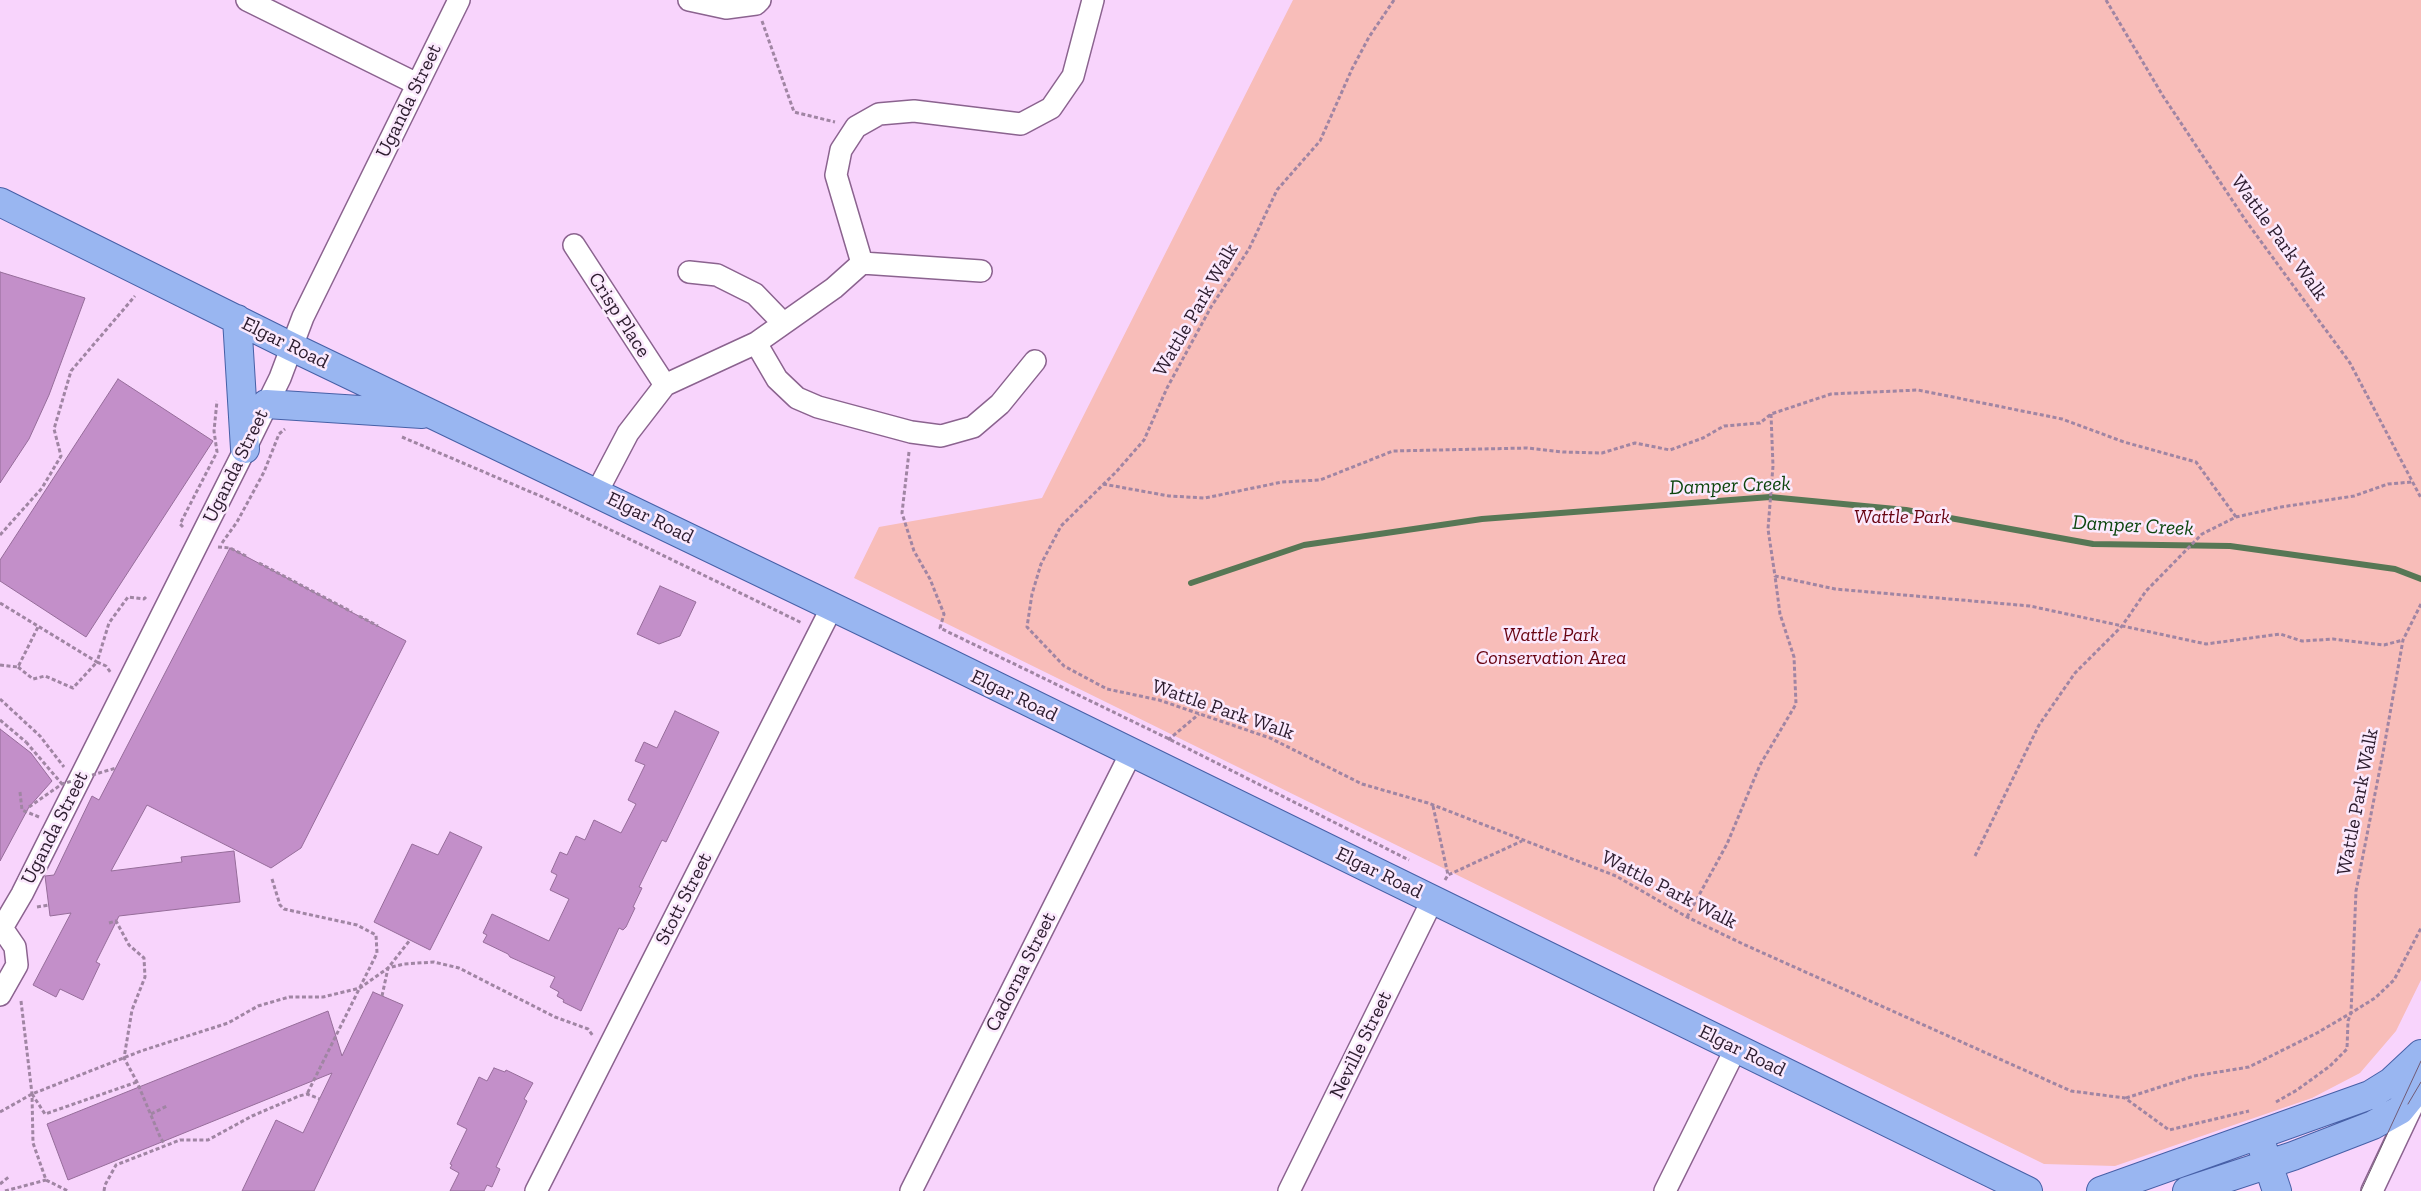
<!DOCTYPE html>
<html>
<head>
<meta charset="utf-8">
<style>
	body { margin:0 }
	canvas { display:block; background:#f8d4fc }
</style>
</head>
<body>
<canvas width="2421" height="1191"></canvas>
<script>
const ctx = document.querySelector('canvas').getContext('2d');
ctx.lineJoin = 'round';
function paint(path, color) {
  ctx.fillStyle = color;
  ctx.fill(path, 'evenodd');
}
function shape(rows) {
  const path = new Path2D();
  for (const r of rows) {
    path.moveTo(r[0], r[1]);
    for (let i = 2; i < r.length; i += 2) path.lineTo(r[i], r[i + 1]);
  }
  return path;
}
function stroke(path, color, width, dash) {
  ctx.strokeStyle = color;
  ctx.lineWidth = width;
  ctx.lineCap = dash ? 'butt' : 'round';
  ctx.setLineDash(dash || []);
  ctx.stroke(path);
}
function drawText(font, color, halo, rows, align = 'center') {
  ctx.font = font + ' "Zilla Slab",serif';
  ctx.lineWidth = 5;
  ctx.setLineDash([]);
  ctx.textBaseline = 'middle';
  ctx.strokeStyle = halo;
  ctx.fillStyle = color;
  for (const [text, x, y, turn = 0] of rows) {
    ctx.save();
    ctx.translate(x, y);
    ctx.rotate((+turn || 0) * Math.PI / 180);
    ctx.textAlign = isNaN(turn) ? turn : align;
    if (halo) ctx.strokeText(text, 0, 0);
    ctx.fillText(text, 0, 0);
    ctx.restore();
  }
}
const green = shape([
	[1293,0,2421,0,2421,980,2396,1031,2360,1073,2312,1098,2115,1166,2044,1164,854,578,879,527,1042,498]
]);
const stream = shape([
	[1191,583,1304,545,1482,519,1770,497,1906,510,2093,544,2230,546,2395,569,2421,579]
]);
const building = shape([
	[0,272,85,298,49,395,29,439,0,483,0,272],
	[118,379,213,441,86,637,0,581,0,560,118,379],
	[230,548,406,641,301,848,271,868,147,805,111,871,182,862,181,857,234,851,240,902,119,916,96,962,100,964,83,1000,60,989,56,997,33,985,71,913,50,916,45,876,54,875,92,796,99,800,230,548],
	[660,586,696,602,680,636,659,644,637,634,660,586],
	[675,711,719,732,666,842,662,840,639,887,642,888,633,907,635,908,626,927,623,930,619,928,581,1011,563,1002,564,1000,557,996,559,992,550,987,555,977,510,957,508,954,483,942,487,935,483,933,492,914,549,941,569,899,550,890,557,875,551,872,560,852,567,855,576,836,585,840,594,820,621,833,636,804,628,800,645,765,635,761,644,742,657,748,675,711],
	[0,729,31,753,52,781,29,807,0,861,0,729],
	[450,832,482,847,430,950,374,922,412,844,438,855,450,832],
	[373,992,403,1005,314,1191,242,1191,276,1120,303,1133,332,1073,68,1180,47,1124,328,1011,342,1056,373,992],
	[494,1068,505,1072,506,1070,533,1083,524,1099,527,1101,496,1167,500,1169,492,1187,487,1185,484,1191,450,1191,459,1173,450,1168,452,1165,450,1164,467,1129,457,1124,479,1077,487,1081,494,1068]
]);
const path = shape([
	[1394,0,1369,37,1352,69,1320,141,1277,190,1249,249,1211,307,1167,388,1144,440,1116,472,1061,526,1041,564,1032,594,1027,627,1064,666,1107,689,1159,700,1270,738,1362,784,1428,803,1616,876,1687,917,1743,944,2071,1091,2125,1098,2169,1130,2249,1111],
	[2106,0,2163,96,2246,221,2350,363,2421,498],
	[762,21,794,112,835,122],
	[1771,414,1773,466,1768,529,1775,576,1835,589,2030,606,2206,644,2280,634,2302,641,2333,639,2384,645,2403,640],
	[402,437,545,498,802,623],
	[909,452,902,513,914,551,930,579,944,614,940,628,1169,739,1409,860],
	[1103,484,1169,496,1205,498,1282,482,1320,480,1393,451,1527,448,1563,452,1602,453,1635,443,1670,450,1703,438,1724,426,1760,423,1771,414,1831,394,1918,390,2062,419,2124,442,2196,462,2236,517],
	[183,527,180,524,217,452,214,431,217,401],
	[0,535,42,488,61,456,54,429,71,371,135,296],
	[222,543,237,522,264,472,279,434,285,429],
	[218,547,230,548,246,556],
	[259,563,352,612],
	[0,603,97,662,109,623,128,597,144,599,147,596],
	[359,616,378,626],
	[0,665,18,667,38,627],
	[18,667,33,679,45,676,73,688,97,662,106,666,111,673],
	[0,699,40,736,64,767],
	[0,720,26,742],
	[1168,740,1199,714],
	[20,792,22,810,39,817],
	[1433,806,1448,875],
	[1975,856,2039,725,2075,673,2122,626,2146,591,2202,534,2236,517,2281,507,2354,496,2388,484,2412,482],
	[272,879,280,905,284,909,357,925,376,935,377,953,307,1094],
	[1445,880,1448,875,1522,841],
	[37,907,49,905],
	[1687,917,1727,844,1760,765,1796,704,1794,657,1780,614,1775,576],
	[109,923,116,921,129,945,144,958,145,977,132,1010,124,1058,137,1082,161,1139,165,1144],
	[382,996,388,968,410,940],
	[21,1001,32,1094,33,1143,46,1180,68,1191],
	[32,1094,45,1114,137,1082],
	[2126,1098,2194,1076,2249,1067,2317,1033,2351,1013,2356,891,2383,753,2403,640,2421,604],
	[2276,1102,2297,1090,2330,1066,2347,1049,2348,1021,2351,1013,2375,998,2394,980,2421,928],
	[0,1112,32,1094,141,1051,228,1023,258,1006,289,997,323,997,360,988,388,968,404,964,434,962,459,968,555,1017,588,1029,593,1036],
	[151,1114,167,1106],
	[0,1184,10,1176],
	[5,1191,46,1180],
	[104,1191,105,1185,116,1165,180,1140,208,1140,252,1116,299,1096,307,1094,320,1099]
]);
const minor = shape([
	[247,0,417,84],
	[689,0,726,8,756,4,760,0],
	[574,245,665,385],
	[862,263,981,271],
	[689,272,717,275,755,294,783,323],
	[756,343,777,379,797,398,818,407,911,432,941,436,973,427,1000,404,1035,361],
	[597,492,628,433,665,385,756,343,834,288,862,263,836,175,841,150,856,127,879,114,914,111,1021,124,1051,108,1073,76,1093,0],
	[2,928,22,894,245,449,280,378,303,317,459,0],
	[0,929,2,928,15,947,17,965,0,995],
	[536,1191,832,607],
	[911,1191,1131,753],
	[1289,1191,1433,899],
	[1665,1191,1736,1048],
	[2372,1191,2417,1096]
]);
const major = shape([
	[0,202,292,347,943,660,2028,1191],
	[237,319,245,449],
	[266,404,422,414],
	[2262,1146,2277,1191],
	[2101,1191,2370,1095,2391,1082,2421,1054],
	[2187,1191,2293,1156,2373,1125,2400,1110,2421,1084]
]);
const tram = shape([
	[2408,1104,2421,1082],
	[2361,1191,2421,1061]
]);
const pathBridge = shape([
	[26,742,62,784],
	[29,807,62,784,116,768]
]);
const streetNames = [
	["Uganda Street",409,101,-64],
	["Wattle Park Walk",2279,238,54],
	["Wattle Park Walk",1196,310,-60],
	["Crisp Place",619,315,57],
	["Elgar Road",285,343,26],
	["Uganda Street",236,466,-64],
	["Elgar Road",650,518,26],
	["Elgar Road",1014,696,26],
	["Wattle Park Walk",1223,710,19],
	["Wattle Park Walk",2358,802,-79],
	["Uganda Street",55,828,-63],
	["Elgar Road",1379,873,26],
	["Wattle Park Walk",1669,890,27],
	["Stott Street",684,899,-63],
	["Cadorna Street",1021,972,-63],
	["Neville Street",1361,1045,-64],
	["Elgar Road",1742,1051,26]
];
const parkNames = [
	["Wattle Park",1902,517],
	["Wattle Park",1551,635],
	["Conservation Area",1551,658]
];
const waterNames = [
	["Damper Creek",1730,486,-2],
	["Damper Creek",2133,526,3]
];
paint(green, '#f8bdb9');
stroke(stream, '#577755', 6);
paint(building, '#c38fc9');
stroke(building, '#966d9a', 1);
stroke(minor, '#8b638f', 24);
stroke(major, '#4760a7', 30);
stroke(path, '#a085a3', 3, [4, 2.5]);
stroke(minor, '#fff', 21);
stroke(major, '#99b6f1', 28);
stroke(tram, '#715a74', 1);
stroke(pathBridge, '#a085a3', 3, [4, 2.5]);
drawText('20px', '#2c1c2e', '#fbe9fd', streetNames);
drawText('italic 20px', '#680311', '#fbe9fd', parkNames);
drawText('italic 21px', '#0d460e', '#fbe9fd', waterNames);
</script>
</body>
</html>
